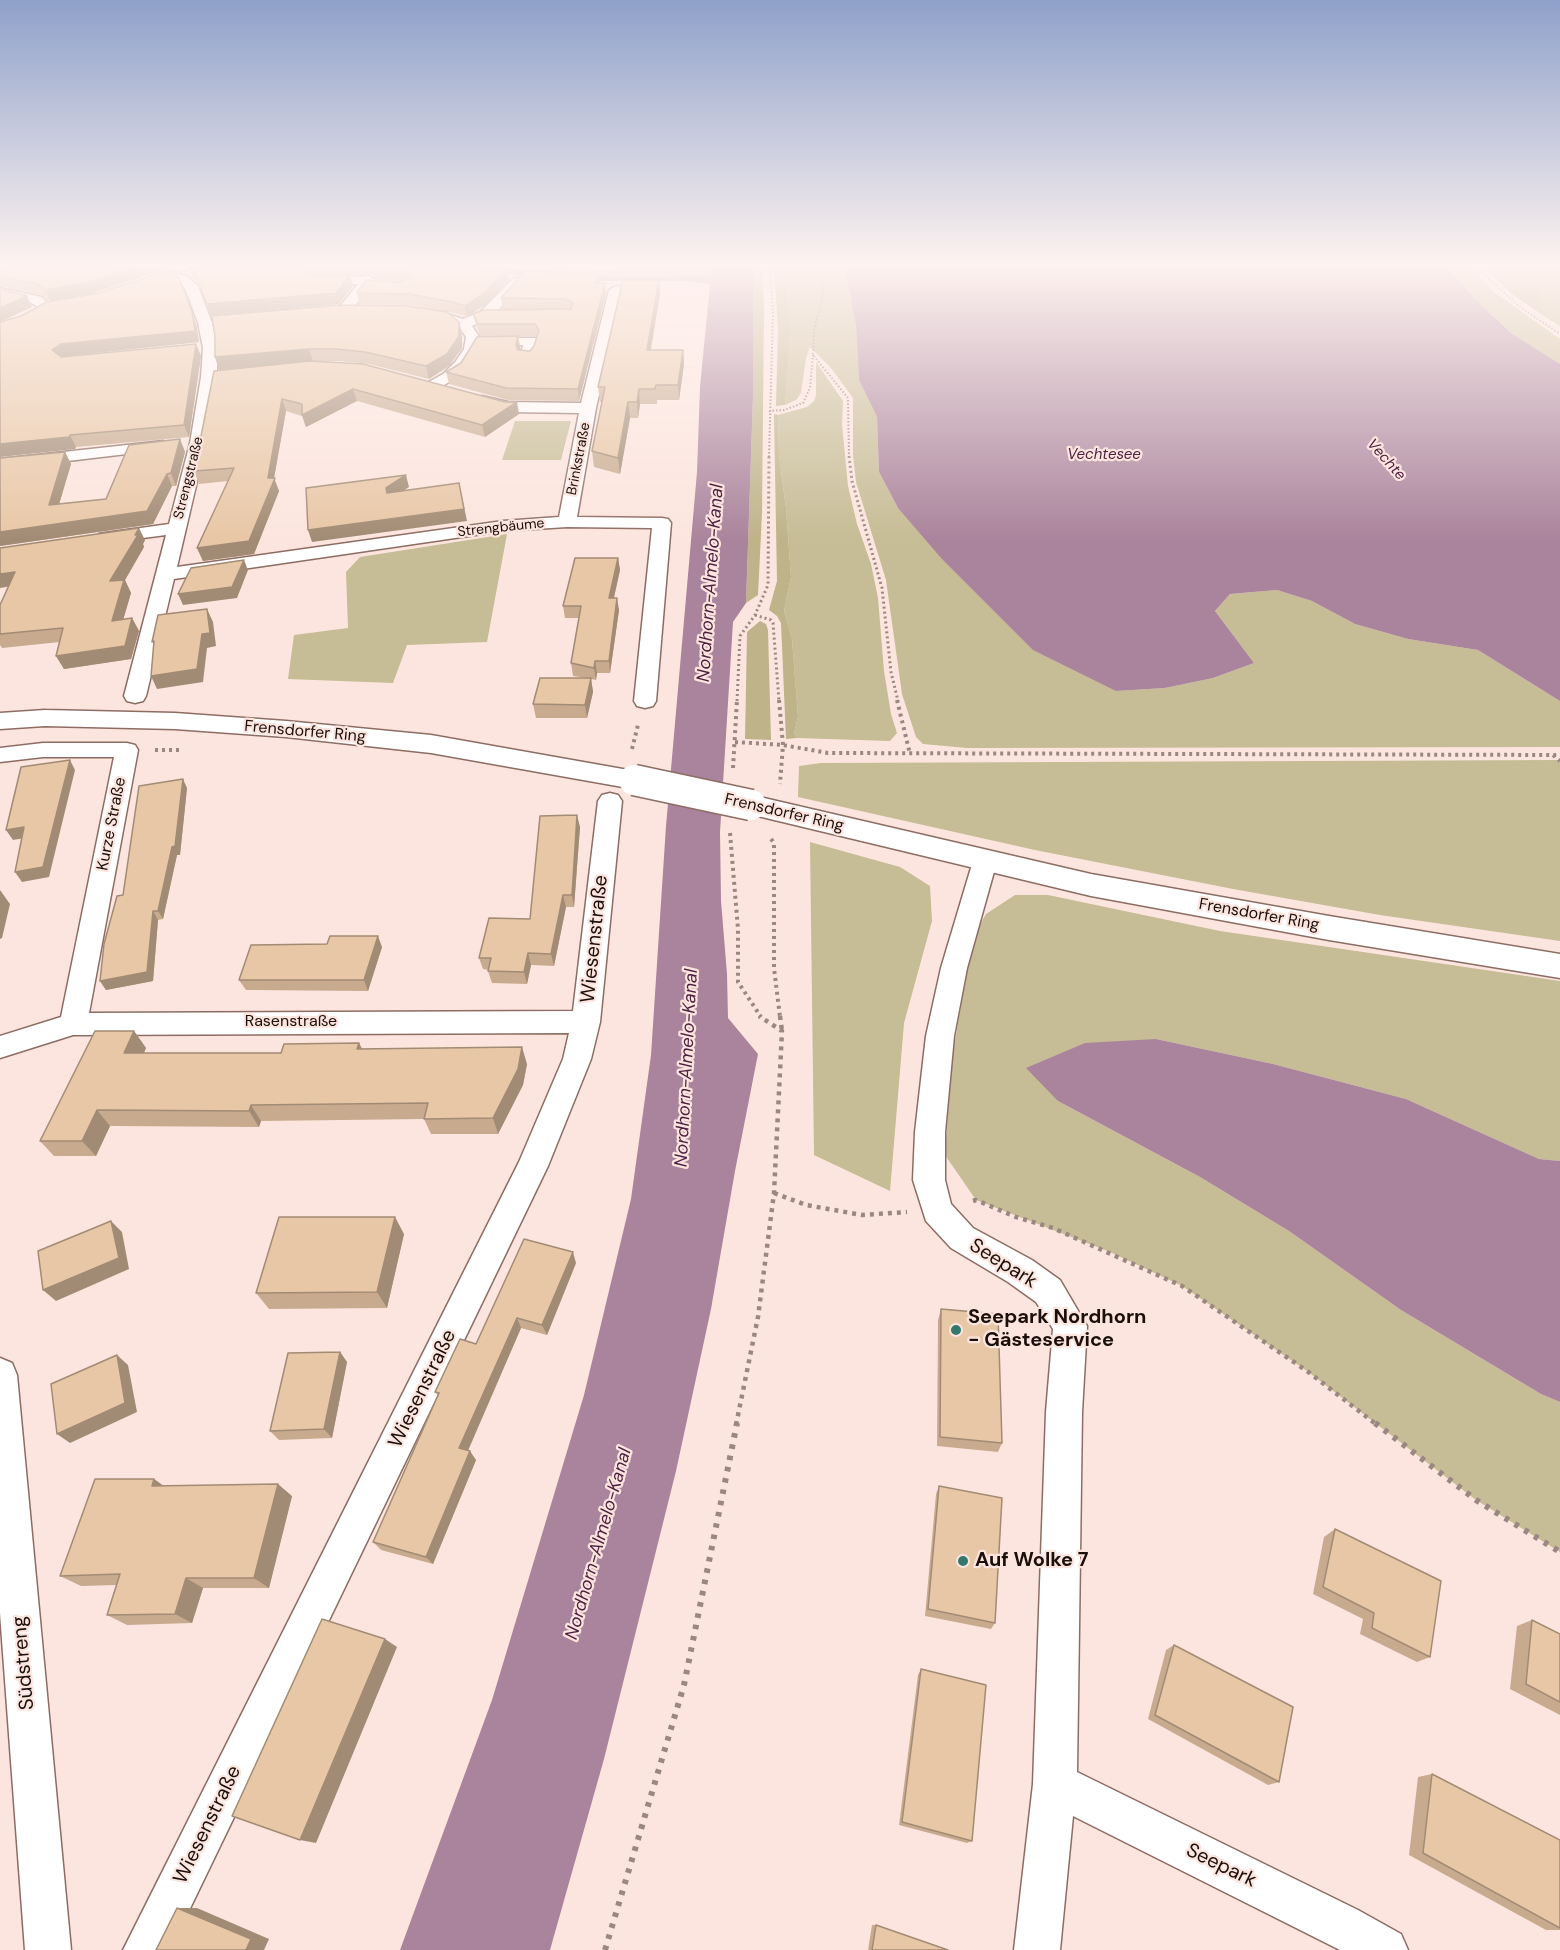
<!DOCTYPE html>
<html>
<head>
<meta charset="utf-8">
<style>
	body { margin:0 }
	canvas { display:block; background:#fce5de }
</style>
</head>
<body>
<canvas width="1560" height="1950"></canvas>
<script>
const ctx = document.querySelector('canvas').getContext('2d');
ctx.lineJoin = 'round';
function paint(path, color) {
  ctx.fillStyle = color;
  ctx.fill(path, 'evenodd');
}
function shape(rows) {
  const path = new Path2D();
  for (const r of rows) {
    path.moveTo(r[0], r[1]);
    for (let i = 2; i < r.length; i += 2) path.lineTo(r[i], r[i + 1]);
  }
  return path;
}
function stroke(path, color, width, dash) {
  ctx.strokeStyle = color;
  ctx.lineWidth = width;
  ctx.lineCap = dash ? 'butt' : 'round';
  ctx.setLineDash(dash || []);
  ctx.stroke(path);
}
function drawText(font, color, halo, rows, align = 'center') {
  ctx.font = font + ' "DM Sans",sans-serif';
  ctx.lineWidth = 4.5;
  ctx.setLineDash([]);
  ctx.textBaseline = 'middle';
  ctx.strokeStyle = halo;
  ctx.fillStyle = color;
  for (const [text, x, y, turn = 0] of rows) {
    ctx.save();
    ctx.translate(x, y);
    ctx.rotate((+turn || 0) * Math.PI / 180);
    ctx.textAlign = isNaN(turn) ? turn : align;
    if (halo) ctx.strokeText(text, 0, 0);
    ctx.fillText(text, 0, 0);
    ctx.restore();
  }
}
const green = shape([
	[475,267,520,267,607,273,619,267,712,267,711,276,612,277],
	[784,267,845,267,856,326,859,380,877,417,879,472,898,508,1116,691,1165,688,1213,678,1254,663,1215,611,1230,594,1277,590,1312,601,1355,624,1408,639,1478,650,1560,701,1560,747,967,748,923,744,916,737,902,694,886,580,856,482,853,455,853,398,831,368,810,347,806,358,801,393,796,400,785,405,791,331],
	[1447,267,1470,267,1494,292,1560,339,1560,364,1511,333,1480,304],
	[1484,267,1560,267,1560,326,1544,316,1536,275,1494,277],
	[816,362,843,401,842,424,848,486,857,524,871,564,878,598,884,671,891,714,897,733,890,741,797,738,794,734,798,716,792,639,784,611,791,577,786,508,779,456,778,415,807,407,814,401,816,395],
	[515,421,571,421,561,460,502,460],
	[507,534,487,642,407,645,393,683,288,679,294,635,348,628,346,572,360,557],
	[1560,760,1560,941,1380,915,1233,889,1035,850,798,797,799,766,821,763],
	[810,842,900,867,930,886,932,921,904,1023,890,1191,814,1155],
	[1015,895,1048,895,1220,931,1560,981,1560,1161,1539,1159,1406,1099,1273,1064,1156,1039,1058,1101,1200,1177,1289,1231,1401,1310,1541,1394,1560,1402,1560,1552,1476,1500,1307,1371,1182,1286,1110,1252,976,1200,945,1155,952,1058,973,937,986,914]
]);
const forest = shape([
	[753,267,762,267,764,309,762,514,758,595,746,603,753,397],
	[774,267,784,267,791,331,785,405,776,406,778,329],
	[1536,274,1544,316,1512,294,1494,277],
	[774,414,778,415,779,456,786,508,791,577,784,611,792,639,798,716,794,734,797,738,786,739,781,623,777,616,769,610,777,581],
	[760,621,766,624,768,630,771,740,745,739,747,632]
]);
const water = shape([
	[428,267,475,267,612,277,710,276,712,267,753,267,753,397,746,603,733,622,720,832,721,901,727,974,728,1018,758,1054,735,1171,711,1309,676,1471,604,1759,550,1950,400,1950,492,1700,584,1395,631,1199,651,1055,666,826,697,472,700,387,710,284,682,281,582,281],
	[845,267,1447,267,1480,304,1511,333,1560,364,1560,701,1478,650,1408,639,1355,624,1312,601,1277,590,1230,594,1215,611,1254,663,1213,678,1165,688,1116,691,1033,650,942,559,898,508,879,472,877,417,859,380,856,326],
	[1156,1039,1273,1064,1406,1099,1539,1159,1560,1161,1560,1402,1541,1394,1401,1310,1289,1231,1200,1177,1058,1101,1026,1068,1085,1043]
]);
const pathFar4 = shape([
	[549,267,605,271],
	[820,267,824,292,814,330,813,355,848,398,849,457],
	[1475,267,1520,307,1560,334],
	[769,411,784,410,803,403,810,388,813,355],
	[769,457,773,312,769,267]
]);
const pathFar3 = shape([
	[849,456,852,481,882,588,891,672,898,701],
	[755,615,771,620,773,623,779,701],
	[737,701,740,636,755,615,768,585,769,456]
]);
const pathFar2 = shape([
	[779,700,783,745,780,784],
	[897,700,910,754],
	[735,742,783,745,828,753,1560,755],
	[632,749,638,725],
	[155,750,183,750],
	[1553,755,1560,761],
	[733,768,737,700],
	[730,833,738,929,738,982,761,1017],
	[771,839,774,843,774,968,780,1017]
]);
const pathFar1 = shape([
	[780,1016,782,1031],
	[774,1193,806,1205,862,1215,907,1212],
	[973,1201,976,1200,1016,1217,1053,1228,1182,1286,1307,1371,1377,1425],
	[736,1425,758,1317,774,1193,782,1031,759,1016]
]);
const path = shape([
	[1375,1423,1476,1500,1560,1552],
	[605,1950,684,1685,737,1423]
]);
const minor = shape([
	[167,272,187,276,198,286,212,323,217,348,217,377,206,443,177,567,503,521,559,517,579,413,508,412,476,404,474,401,482,396,508,402,581,403,609,290,616,286,621,287,623,290,596,408,577,517,662,518,668,519,671,523,656,701,653,706,645,708,637,706,634,701,652,528,567,527,503,531,174,579,146,696,143,701,135,703,127,701,124,696,166,535,105,543,99,542,96,538,99,534,105,533,169,524,190,443,201,377,203,348,198,323,185,288,178,282,162,279,160,276,162,273,167,272],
	[369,276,376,280,349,313,344,314,337,310,358,284,317,286,310,282,317,278,369,276],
	[518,278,523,279,525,282,523,285,490,318,472,326,480,338,537,338,539,341,532,360,522,360,520,357,523,345,479,344,466,368,453,380,435,390,425,390,422,387,425,384,443,374,455,362,464,349,466,337,459,327,417,316,415,313,417,310,441,312,463,319,480,312,513,279,518,278],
	[0,288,41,297,54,308,47,312,31,303,0,296,0,288],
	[163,441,171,446,169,449,0,469,0,459,163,441],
	[43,743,127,743,135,745,138,750,89,1013,573,1011,598,801,602,795,610,793,618,795,622,801,600,1022,591,1059,548,1166,170,1950,123,1950,519,1162,563,1059,569,1033,73,1035,0,1058,0,1036,61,1017,114,757,43,757,0,762,0,748,43,743],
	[985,852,994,855,997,861,967,968,954,1036,945,1132,945,1180,951,1204,973,1228,1032,1260,1060,1280,1087,1326,1082,1412,1077,1772,1358,1910,1401,1934,1408,1950,1340,1950,1073,1816,1060,1950,1014,1950,1033,1784,1046,1412,1053,1329,1036,1302,1008,1282,951,1248,926,1221,913,1180,915,1132,926,1036,941,968,973,861,976,855,985,852],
	[0,1358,12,1363,17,1375,71,1950,25,1950,0,1613,0,1358]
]);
const tertiary = shape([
	[45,710,175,713,286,721,431,735,634,771,644,773,648,780,644,787,634,789,431,753,286,737,175,729,45,726,0,729,0,713,45,710],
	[751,795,1091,874,1329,916,1560,954,1560,978,1329,940,1091,896,741,812,737,805,741,798,751,795]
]);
const tertiaryBridge = shape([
	[634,780,751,805]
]);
const wall = shape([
	[0,267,171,267,93,293,50,301,41,295,0,286],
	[189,267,483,267,507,269,509,280,486,304,467,317,454,313,411,305,359,304,357,293,402,281,377,280,374,275,369,274,328,277,353,286,339,304,211,316,198,282,192,277],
	[598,274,599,283,606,294,579,401,508,400,449,384,446,372,518,336,480,336,476,325,473,314,535,309,503,309,501,298],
	[518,336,537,336,534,346,530,351,520,350,520,347],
	[659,280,660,294,651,350,683,350,684,364,679,400,657,400,657,404,640,404,638,418,630,418,620,474,594,467,592,451,602,402,600,402,598,387],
	[0,322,196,324,199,342,65,356,196,344,201,356,189,437,76,447,75,449],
	[459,322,462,334,462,348,449,366,429,379,369,364,339,361,313,361,219,370,215,357],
	[310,361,519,414,485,437,357,401,306,427,302,416,286,411,274,478,279,491,254,554,203,561,197,548,228,481,199,484,194,471],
	[180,439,185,452,176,486,172,486,153,524,0,546,65,452,71,464,59,504,106,499],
	[145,540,143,544,144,547,125,580,131,593,123,620,132,618,139,631,131,659,64,669,56,656,60,642,2,648,0,645,0,605,9,586],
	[618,558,620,570,614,598,619,610,610,673,597,673,596,680,591,679,593,692,587,718,536,718,533,704,587,678,573,676,571,663,579,618,565,618,563,606],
	[187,788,180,855,177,855,163,919,158,920,153,981,106,990,100,981,123,895],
	[580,827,574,907,566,907,554,966,531,965,527,984,492,983,488,971,489,970,483,969,479,958,530,919],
	[327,944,382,947,368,991,246,990,239,980],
	[134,1031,146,1048,144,1053,281,1053,359,1043,362,1049,527,1064,523,1085,498,1134,431,1134,424,1119,261,1121,259,1127,110,1126,96,1156,54,1156,40,1141],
	[404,1234,387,1308,269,1309,256,1293],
	[576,1263,547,1335,521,1328,468,1451,476,1460,433,1564,381,1550,373,1542,438,1395,435,1392,476,1344],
	[941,1309,1002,1443,998,1452,937,1446,938,1320],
	[340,1352,347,1362,332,1438,279,1440,270,1431],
	[154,1479,163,1486,292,1496,269,1588,203,1588,192,1623,127,1625,107,1615,117,1585,81,1586,60,1576],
	[939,1486,995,1623,991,1629,925,1616,936,1494],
	[1335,1529,1430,1657,1417,1662,1360,1634,1363,1619,1313,1594,1324,1537],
	[1532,1620,1560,1634,1560,1715,1510,1689,1517,1626],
	[1174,1645,1279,1782,1268,1785,1148,1719,1166,1650],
	[921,1669,972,1841,967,1843,899,1825,918,1675],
	[1432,1774,1560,1840,1560,1930,1546,1930,1409,1855,1418,1777],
	[872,1925,876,1925,948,1950,868,1950]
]);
const shadedWall = shape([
	[134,267,171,267,93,293,50,301,46,290],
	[507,269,509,280,486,304,467,317,465,306],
	[350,275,353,286,339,304,211,316,207,304],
	[659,280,660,294,648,364,647,350],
	[605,283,606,294,579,401,578,389],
	[27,296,32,307,0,322,0,308],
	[192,312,196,324,199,342,66,356,57,361,52,350,61,344],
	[459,322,462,334,462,348,449,366,429,379,426,366],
	[518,336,520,347,518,356,516,345],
	[196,344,201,356,189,437,184,425],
	[309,349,313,361,219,370,215,357],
	[683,350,684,364,679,400,678,385],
	[353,389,357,401,306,427,302,415],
	[639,389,640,404,638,418,637,402],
	[282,399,286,411,274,478,279,491,254,554,203,561,197,548,268,478],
	[517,402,519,414,485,437,482,425],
	[628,402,630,418,620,474,618,458],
	[70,435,76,447,75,449,0,457,0,444],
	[180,439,185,452,176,486,171,473],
	[65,452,71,464,55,518,49,505],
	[167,474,172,486,153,524,0,546,0,532,147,511],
	[406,475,409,487,390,500,386,488],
	[459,483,467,521,312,542,308,530],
	[139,528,145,540,143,544,144,547,125,580,131,593,119,634,112,621,110,581],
	[618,558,620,570,611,610,609,598],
	[244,560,248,570,237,598,183,605,178,594],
	[15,572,23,584,0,588,0,574],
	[617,598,619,610,610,673,609,661],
	[207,609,213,622,216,646,207,648,203,682,157,689,151,676,202,634],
	[132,618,139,631,131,659,64,669,56,656],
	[595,661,597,673,596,680,594,668],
	[591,678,593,692,587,718,585,705],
	[70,760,75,770,49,877,22,882,15,872],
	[183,779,187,788,180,855,177,855,163,919,158,911],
	[577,815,580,827,574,907,572,895],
	[24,827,31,837,13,840,6,830],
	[0,890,10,904,2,938,0,939],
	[563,895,566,907,554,966,551,954],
	[153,911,158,920,153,981,106,990,100,981],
	[378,936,382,947,368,991,364,980],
	[528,953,531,965,527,984,524,972],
	[134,1031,146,1048,136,1069,124,1053],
	[359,1043,367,1059,357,1049],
	[522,1047,527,1064,523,1085,498,1134,493,1118],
	[251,1105,261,1121,259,1127,249,1111],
	[97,1110,110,1126,96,1156,82,1141],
	[395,1217,404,1234,387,1308,377,1292],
	[111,1221,122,1232,129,1269,56,1301,43,1290],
	[573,1252,576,1263,547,1335,542,1325],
	[517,1318,521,1328,465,1457,459,1448],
	[340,1352,347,1362,332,1438,324,1429],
	[117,1355,128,1365,137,1412,70,1443,57,1434],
	[470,1451,476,1460,433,1564,426,1557],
	[154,1479,171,1491,152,1486],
	[278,1484,292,1496,269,1588,254,1578],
	[186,1578,203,1588,192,1623,175,1614],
	[385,1639,397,1647,316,1843,300,1840],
	[177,1908,197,1908,269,1939,264,1950,246,1950]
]);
const building = shape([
	[0,267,134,267,89,282,46,290,37,284,0,276,0,267],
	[189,267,307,267,305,272,314,277,350,275,336,293,207,304,194,271,189,267],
	[373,267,483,267,507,269,484,293,465,306,452,302,409,294,357,293,366,280,400,282,410,277,402,270,374,269,373,267],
	[525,271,598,274,596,283,605,283,578,389,506,388,446,372,461,363,477,337,518,336,516,345,518,350,530,351,534,346,539,330,535,324,478,324,473,314,484,310,571,309,573,303,565,299,501,298,525,271],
	[164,272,173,273,179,278,192,312,195,331,61,344,52,350,61,357,196,344,184,425,70,435,69,437,0,444,0,322,21,316,47,302,98,293,164,272],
	[623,280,659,280,647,350,683,350,678,385,656,385,655,389,639,389,637,402,628,402,618,458,592,451,605,387,598,387,623,280],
	[0,289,27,296,0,308,0,289],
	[341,305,408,306,447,312,459,322,459,336,447,354,426,366,365,352,336,349,309,349,215,357,215,336,212,316,341,305],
	[310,361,363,364,505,402,517,402,482,425,353,389,302,415,302,404,282,399,268,478,275,478,249,541,197,548,234,468,194,471,214,371,310,361],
	[180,439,171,473,167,474,147,511,0,532,0,458,65,452,49,505,106,499,129,445,180,439],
	[406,475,386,488,387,493,459,483,464,509,308,530,306,488,406,475],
	[139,528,135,535,138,535,110,581,124,580,112,621,132,618,125,646,56,656,63,628,0,634,0,605,15,572,0,574,0,548,139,528],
	[575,558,618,558,609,598,617,598,609,661,595,661,594,668,571,663,581,606,563,606,575,558],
	[244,560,232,587,178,594,191,568,244,560],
	[207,609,210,633,202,634,197,669,151,676,154,641,152,642,158,615,207,609],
	[540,678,591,678,585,705,533,704,540,678],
	[70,760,43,867,15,872,24,827,6,830,21,767,70,760],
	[183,779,175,846,172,847,158,911,153,911,147,972,100,981,104,944,117,896,123,895,139,786,183,779],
	[577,815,572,895,563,895,551,954,528,953,524,972,488,971,491,958,479,958,489,918,530,919,540,816,577,815],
	[330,936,378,936,364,980,239,980,251,945,327,944,330,936],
	[95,1031,134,1031,124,1053,281,1053,284,1044,359,1043,357,1049,522,1047,518,1069,493,1118,424,1119,428,1103,251,1105,249,1111,97,1110,82,1141,40,1141,95,1031],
	[279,1217,395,1217,377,1292,256,1293,279,1217],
	[111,1221,119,1258,43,1290,38,1251,111,1221],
	[524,1239,573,1252,542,1325,517,1318,459,1448,470,1451,426,1557,373,1542,439,1393,435,1392,460,1339,476,1344,524,1239],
	[941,1309,998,1314,1002,1443,940,1437,941,1309],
	[340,1352,324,1429,270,1431,288,1353,340,1352],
	[117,1355,125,1403,57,1434,51,1384,117,1355],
	[95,1479,154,1479,152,1486,278,1484,254,1578,186,1578,175,1614,107,1615,120,1574,60,1576,95,1479],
	[939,1486,1002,1498,995,1623,928,1609,939,1486],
	[1335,1529,1441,1581,1430,1657,1372,1628,1374,1613,1323,1587,1335,1529],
	[322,1619,385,1639,300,1840,232,1816,322,1619],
	[1532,1620,1560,1634,1560,1702,1526,1684,1532,1620],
	[1174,1645,1293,1707,1279,1782,1155,1715,1174,1645],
	[921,1669,986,1685,972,1841,902,1822,921,1669],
	[1432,1774,1560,1840,1560,1928,1423,1853,1432,1774],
	[177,1908,251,1939,246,1950,156,1950,177,1908],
	[876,1925,948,1950,872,1950,876,1925]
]);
const markers = [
	[956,1330,6,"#32786c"],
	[963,1561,6,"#32786c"]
];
const farStreetnames = [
	["Brinkstraße",579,459,-79],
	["Strengstraße",189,478,-76],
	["Strengbäume",501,528,-6]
];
const farWaternames = [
	["Vechtesee",1104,455],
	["Vechte",1386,460,48]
];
const streetNames = [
	["Frensdorfer Ring",305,732,5],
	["Frensdorfer Ring",784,813,13],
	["Kurze Straße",112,824,-79],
	["Frensdorfer Ring",1259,915,10],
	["Rasenstraße",291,1022]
];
const waterNames = [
	["Nordhorn-Almelo-Kanal",711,583,-86],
	["Nordhorn-Almelo-Kanal",687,1068,-87],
	["Nordhorn-Almelo-Kanal",599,1544,-74]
];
const nearStreetnames = [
	["Wiesenstraße",595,939,-84],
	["Seepark",1003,1264,32],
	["Wiesenstraße",423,1389,-64],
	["Südstreng",24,1663,-95],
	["Wiesenstraße",208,1825,-64],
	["Seepark",1221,1866,26]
];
const nearPoinames = [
	["Seepark Nordhorn",968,1318],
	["- Gästeservice",968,1341],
	["Auf Wolke 7",975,1561]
];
paint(green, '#c6bc95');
paint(forest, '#beb389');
paint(water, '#aa849c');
stroke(minor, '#8d6d63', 3);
stroke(tertiary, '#8d6d63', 3);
stroke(pathFar4, '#9a8782', 2, [1.5, 2]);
stroke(pathFar3, '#9a8782', 3, [2, 3]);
stroke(pathFar2, '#9a8782', 4, [3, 4]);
stroke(pathFar1, '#9a8782', 4.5, [4, 5]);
stroke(path, '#9a8782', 6, [4.5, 7]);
paint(minor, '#fff');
paint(tertiary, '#fff');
stroke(tertiaryBridge, '#8d6d63', 33, []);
stroke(tertiaryBridge, '#fff', 30);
paint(wall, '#c8ab8f');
paint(shadedWall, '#a28b74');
paint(building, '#e8c7a6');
stroke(building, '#a28b74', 1.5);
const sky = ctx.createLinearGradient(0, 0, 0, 540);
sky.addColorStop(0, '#8fa1ca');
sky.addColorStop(0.49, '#fef3f0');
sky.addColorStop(1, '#fef3f000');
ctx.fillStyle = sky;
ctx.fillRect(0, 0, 1560, 540);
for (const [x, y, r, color] of markers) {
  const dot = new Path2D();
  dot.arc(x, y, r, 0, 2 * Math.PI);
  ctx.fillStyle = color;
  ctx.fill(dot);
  stroke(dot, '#fce5de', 2);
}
drawText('14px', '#1b0f0b', '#fce5de', farStreetnames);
drawText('italic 15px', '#4e1e41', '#fce5de', farWaternames);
drawText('16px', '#1b0f0b', '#fce5de', streetNames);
drawText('italic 18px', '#4e1e41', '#fce5de', waterNames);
drawText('20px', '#1b0f0b', '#fce5de', nearStreetnames);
drawText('bold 20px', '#1b0f0b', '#fce5de', nearPoinames, 'left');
</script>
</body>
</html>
